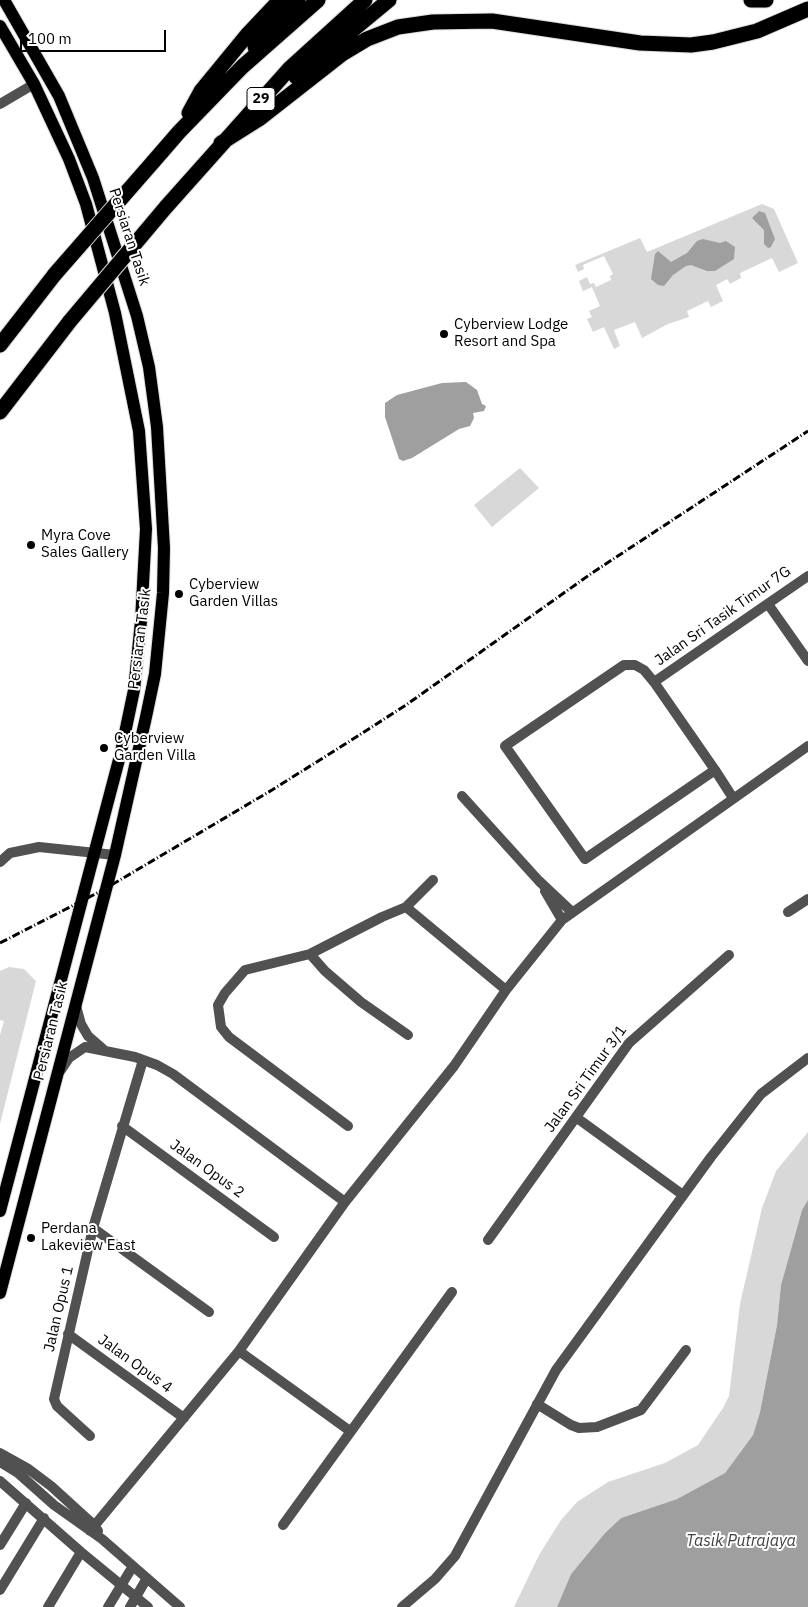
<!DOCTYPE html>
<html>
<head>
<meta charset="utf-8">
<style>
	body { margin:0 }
	#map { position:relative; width:808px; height:1607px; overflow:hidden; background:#fff; font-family:"IBM Plex Sans",sans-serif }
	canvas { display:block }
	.scale { position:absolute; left:20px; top:30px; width:146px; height:22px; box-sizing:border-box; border:2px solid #000; border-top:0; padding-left:6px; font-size:15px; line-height:18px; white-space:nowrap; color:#000; -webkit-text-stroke:4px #fff; paint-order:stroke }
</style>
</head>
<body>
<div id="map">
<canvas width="808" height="1607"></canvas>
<div class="scale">100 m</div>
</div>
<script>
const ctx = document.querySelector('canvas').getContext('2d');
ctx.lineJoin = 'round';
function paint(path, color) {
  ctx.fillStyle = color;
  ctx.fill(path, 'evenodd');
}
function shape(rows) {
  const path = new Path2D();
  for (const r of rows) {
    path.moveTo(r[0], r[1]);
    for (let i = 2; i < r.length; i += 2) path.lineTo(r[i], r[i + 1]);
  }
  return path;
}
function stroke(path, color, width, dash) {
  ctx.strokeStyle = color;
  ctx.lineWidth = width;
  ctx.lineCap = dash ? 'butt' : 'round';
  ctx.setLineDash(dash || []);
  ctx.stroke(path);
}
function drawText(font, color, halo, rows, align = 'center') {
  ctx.font = font + ' "IBM Plex Sans",sans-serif';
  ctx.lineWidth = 4;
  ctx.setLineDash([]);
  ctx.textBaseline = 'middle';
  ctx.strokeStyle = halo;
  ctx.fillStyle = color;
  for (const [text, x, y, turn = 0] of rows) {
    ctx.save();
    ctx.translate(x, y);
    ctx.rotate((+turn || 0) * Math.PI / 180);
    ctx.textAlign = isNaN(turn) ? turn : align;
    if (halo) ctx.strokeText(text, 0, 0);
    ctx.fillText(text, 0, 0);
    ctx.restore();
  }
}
const green = shape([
	[762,204,774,209,798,263,779,272,772,258,740,273,741,278,730,284,727,279,716,285,723,301,711,307,708,301,687,311,689,317,668,324,642,338,635,322,614,330,620,346,614,349,604,327,593,332,587,319,592,317,589,311,600,306,592,287,583,291,579,281,587,277,590,284,594,283,596,287,611,280,610,276,613,274,604,256,583,265,584,269,578,272,575,265,640,238,647,252],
	[520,468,539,488,492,527,474,505],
	[9,967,24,969,36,981,0,1124,0,1035,4,1021,0,1020,0,971],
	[808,1132,808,1200,802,1210,781,1285,777,1325,760,1412,753,1435,725,1473,677,1499,621,1518,605,1533,571,1574,557,1607,514,1607,539,1555,561,1520,577,1502,608,1482,665,1463,698,1445,723,1408,729,1396,740,1304,762,1208,776,1171]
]);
const water = shape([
	[759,211,765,213,775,239,771,247,768,248,764,244,764,230,752,218],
	[703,239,720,243,726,241,735,247,734,259,715,271,707,271,691,265,686,266,673,275,664,286,658,285,651,279,655,254,658,251,671,262,687,253,697,241],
	[466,382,477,390,482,404,486,406,484,411,473,413,474,418,470,426,459,429,412,458,403,461,399,459,385,417,385,403,397,395,442,383],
	[808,1200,808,1607,557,1607,571,1574,605,1533,621,1518,677,1499,725,1473,753,1435,760,1412,777,1325,781,1285,802,1210]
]);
const minor = shape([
	[0,104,34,84],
	[768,604,808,661],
	[654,682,808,576],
	[715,770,585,859,505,746,624,665,635,665,644,670,654,682,715,770,733,798],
	[462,796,539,881,572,912],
	[0,862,10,853,39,847,115,855],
	[545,891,562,920],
	[406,907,506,990],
	[788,912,808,899],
	[310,954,325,971,361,1002,408,1035],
	[76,1006,81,1024,88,1036,103,1049],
	[61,1070,69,1058,85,1047,135,1057,157,1065,173,1074,345,1202],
	[577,1118,683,1195],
	[122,1126,274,1237],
	[348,1126,229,1037,221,1027,218,1005,225,993,245,970,310,954,382,917,406,907,433,880],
	[93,1228,209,1312],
	[488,1240,629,1043,729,955],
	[68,1334,184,1418],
	[239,1351,350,1431],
	[537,1404,571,1425,579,1428,597,1427,641,1410,686,1350],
	[90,1436,57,1406,54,1399,93,1228,143,1060],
	[0,1453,27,1468,51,1486,95,1526,98,1531],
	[0,1462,18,1473,54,1505,102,1539,180,1607],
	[0,1481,81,1552,148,1607],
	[283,1525,452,1292],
	[90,1531,239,1351,345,1202,454,1066,506,990,562,920,808,746],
	[0,1545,26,1503],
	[0,1590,44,1518],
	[48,1607,81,1552],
	[108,1607,133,1566],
	[130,1607,147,1578],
	[402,1607,435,1579,455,1556,556,1370,711,1157,761,1094,808,1058]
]);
const major = shape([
	[0,26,34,84,69,159,86,204,115,313,139,431,146,529,141,621,134,690,121,752,0,1211],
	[0,1293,115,855,146,717,155,674,163,593,164,548,157,427,149,367,137,316,93,178,59,96,4,0]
]);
const highway = shape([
	[751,0,766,0],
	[255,47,277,20,298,0],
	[296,77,389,0],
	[189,113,201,91,247,35,280,0],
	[221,143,259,119,342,54,367,39,398,27,433,22,492,21,640,43,691,45,713,42,757,31,808,9],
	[153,162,179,132,242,67,318,0],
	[166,207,290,68,365,0],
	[0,345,55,274],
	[0,412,70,321]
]);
const rail = shape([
	[0,943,103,890,272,790,350,741,406,705,592,573,808,431]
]);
const highwayBridge = shape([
	[55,274,153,162],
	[70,321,166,207]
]);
const markers = [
	[444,334,5,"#000"],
	[31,545,5,"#000"],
	[179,594,5,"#000"],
	[104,748,5,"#000"],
	[31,1238,5,"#000"]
];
const shields = [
	[261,99,28]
];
const shieldNames = [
	["29",261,99]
];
const streetNames = [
	["Persiaran Tasik",129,237,72],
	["Jalan Sri Tasik Timur 7G",723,616,-35],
	["Persiaran Tasik",140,639,-83],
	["Persiaran Tasik",51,1031,-76],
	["Jalan Sri Timur 3/1",586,1079,-54],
	["Jalan Opus 2",207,1169,36],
	["Jalan Opus 1",59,1309,-77],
	["Jalan Opus 4",135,1364,36]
];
const poiNames = [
	["Cyberview Lodge",454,325],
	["Resort and Spa",454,342],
	["Myra Cove",41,536],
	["Sales Gallery",41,553],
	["Cyberview",189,585],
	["Garden Villas",189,602],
	["Cyberview",114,739],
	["Garden Villa",114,756],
	["Perdana",41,1229],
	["Lakeview East",41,1246]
];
const waterNames = [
	["Tasik Putrajaya",741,1541]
];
paint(green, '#d8d8d8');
paint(water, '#9f9f9f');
stroke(major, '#dbdbdb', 14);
stroke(highway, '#dbdbdb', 17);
stroke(minor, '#515151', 10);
stroke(major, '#000', 12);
stroke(highway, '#000', 15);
stroke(rail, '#000', 3, [8, 2.5, 1, 2.5]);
stroke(highwayBridge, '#dbdbdb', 17, []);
stroke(highwayBridge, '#000', 15);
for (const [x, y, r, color] of markers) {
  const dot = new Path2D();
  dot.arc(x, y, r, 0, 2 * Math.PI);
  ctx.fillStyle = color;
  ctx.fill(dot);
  stroke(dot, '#fff', 2);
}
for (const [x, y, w] of shields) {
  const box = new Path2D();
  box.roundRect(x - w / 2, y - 11.5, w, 23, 4);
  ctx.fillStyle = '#fff';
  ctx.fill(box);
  stroke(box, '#000', 1);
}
drawText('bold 14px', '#000', null, shieldNames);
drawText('15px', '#000', '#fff', streetNames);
drawText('15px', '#000', '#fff', poiNames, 'left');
drawText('italic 16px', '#404040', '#fff', waterNames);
</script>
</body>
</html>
